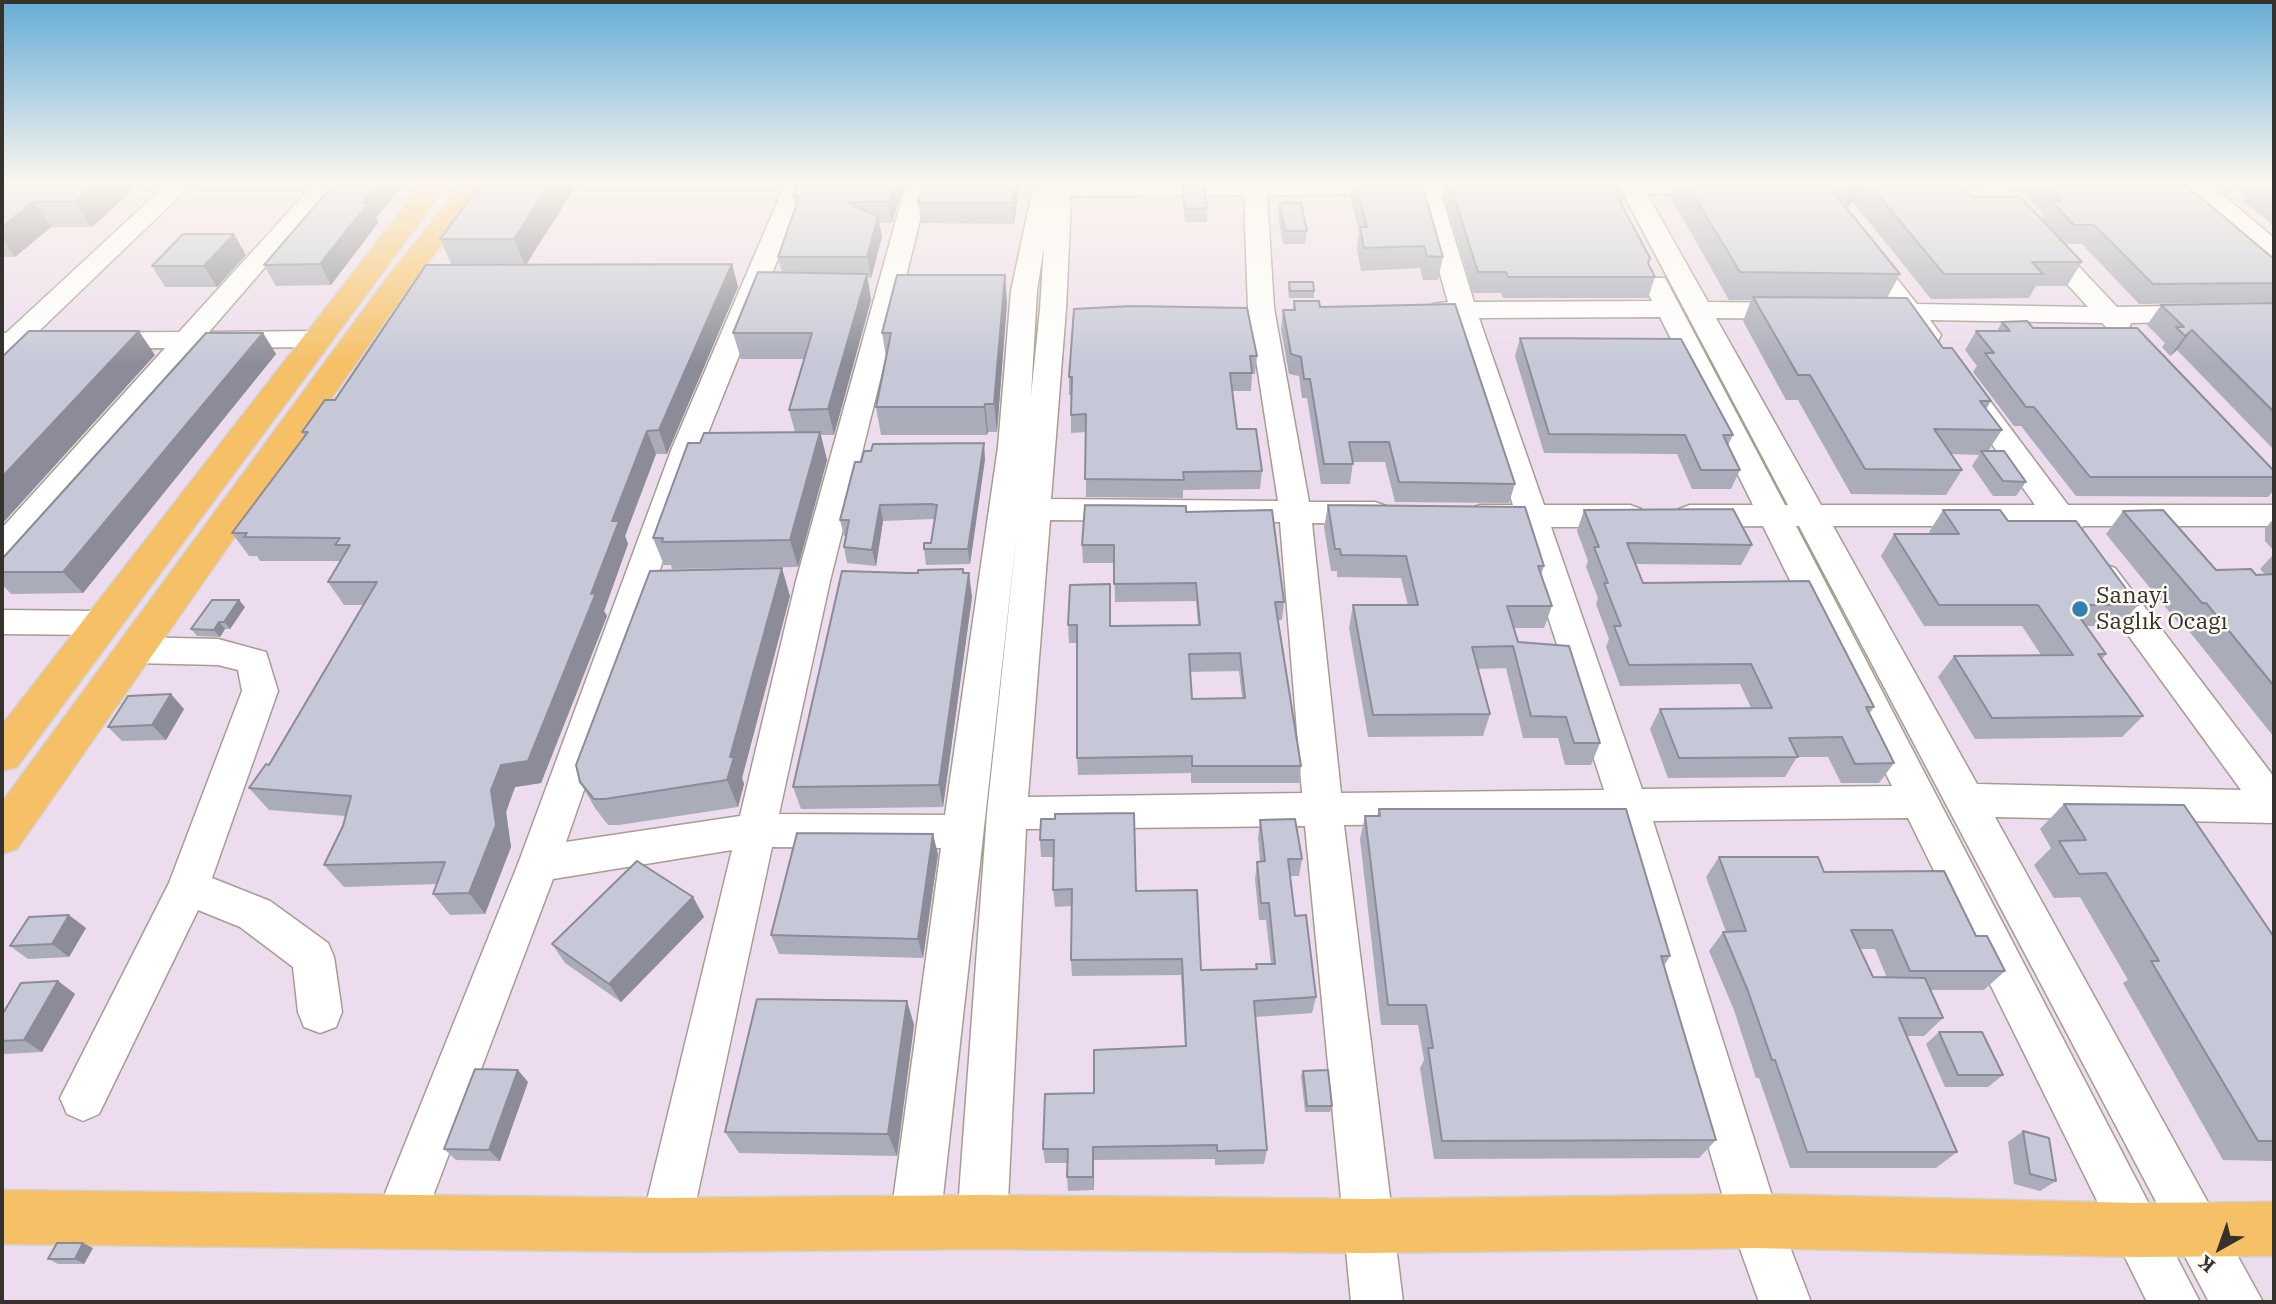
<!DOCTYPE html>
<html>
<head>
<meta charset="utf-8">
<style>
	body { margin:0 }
	#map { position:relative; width:2276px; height:1304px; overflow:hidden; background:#f6ebdc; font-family:"IBM Plex Serif",serif }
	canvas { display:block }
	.frame { position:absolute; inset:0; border:4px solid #35312c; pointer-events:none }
	.north { position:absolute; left:2185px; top:1213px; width:70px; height:70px; -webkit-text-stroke:5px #fdf9f3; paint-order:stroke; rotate:220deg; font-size:19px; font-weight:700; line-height:28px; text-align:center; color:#35312c }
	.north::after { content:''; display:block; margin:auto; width:24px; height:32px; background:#35312c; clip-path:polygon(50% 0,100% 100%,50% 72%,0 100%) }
</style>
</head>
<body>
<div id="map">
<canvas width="2276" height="1304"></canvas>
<div class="frame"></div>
<div class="north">K</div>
</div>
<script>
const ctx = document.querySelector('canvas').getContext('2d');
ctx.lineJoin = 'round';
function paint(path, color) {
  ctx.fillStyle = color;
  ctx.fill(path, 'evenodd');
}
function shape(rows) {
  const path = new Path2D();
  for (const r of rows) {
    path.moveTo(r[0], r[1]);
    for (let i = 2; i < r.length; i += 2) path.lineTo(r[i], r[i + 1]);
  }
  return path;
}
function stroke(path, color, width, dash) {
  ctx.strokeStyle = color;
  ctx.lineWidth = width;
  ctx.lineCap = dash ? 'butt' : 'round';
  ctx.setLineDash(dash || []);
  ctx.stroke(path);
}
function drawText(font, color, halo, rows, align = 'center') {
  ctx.font = font + ' "IBM Plex Serif",serif';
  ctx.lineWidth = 5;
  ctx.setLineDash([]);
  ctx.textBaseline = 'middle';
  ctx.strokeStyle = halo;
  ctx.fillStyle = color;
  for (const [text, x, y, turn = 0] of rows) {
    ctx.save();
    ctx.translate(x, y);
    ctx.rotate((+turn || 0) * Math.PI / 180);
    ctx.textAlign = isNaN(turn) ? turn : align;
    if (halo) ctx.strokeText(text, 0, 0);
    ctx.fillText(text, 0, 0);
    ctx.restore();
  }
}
const industrial = shape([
	[2,184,2274,184,2274,1302,2,1302]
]);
const minor = shape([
	[167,184,192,184,37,333,179,332,314,184,337,184,209,332,319,331,329,333,333,339,329,345,319,347,195,348,13,556,2,559,2,528,165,348,20,349,4,357,2,333,6,333,167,184],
	[785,184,808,184,702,448,566,842,740,816,796,581,906,184,929,184,830,581,779,814,945,815,998,447,1011,291,1033,188,1043,184,1502,184,1505,187,1501,192,1493,194,1441,194,1474,302,1652,301,1643,283,1647,278,1665,278,1785,505,1788,505,1618,184,1732,184,1730,191,1722,193,1647,194,1708,302,1795,303,1804,305,1808,311,1804,317,1795,319,1716,318,1821,505,2035,505,1957,395,1961,389,1971,386,1981,389,2068,505,2274,505,2274,526,2083,526,2079,536,2068,539,2057,536,2050,526,1833,526,1977,784,2241,790,2091,584,2086,576,2091,568,2103,564,2115,568,2274,777,2274,823,1995,817,2263,1302,2209,1302,1799,526,1796,526,2200,1302,2147,1302,1908,818,1653,821,1780,1221,1811,1302,1759,1302,1730,1221,1614,822,1344,825,1403,1302,1351,1302,1305,826,1026,829,1007,1222,1000,1240,982,1247,964,1240,957,1222,987,813,1017,531,940,1223,933,1241,915,1248,897,1241,890,1223,941,848,772,847,691,1225,684,1243,666,1250,648,1243,641,1225,732,850,553,879,416,1241,398,1248,380,1241,373,1223,518,864,672,448,785,184],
	[1417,194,1448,302,1433,304,1429,310,1433,316,1452,318,1513,505,1480,505,1469,509,1464,516,1469,523,1480,527,1519,527,1604,790,1341,793,1312,523,1375,524,1386,520,1391,513,1386,506,1375,502,1309,502,1274,308,1267,195,1417,194],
	[1244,195,1248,308,1278,501,1051,499,1066,309,1071,200,1068,196,1244,195],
	[1044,246,1040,309,1031,396,1037,291,1044,246],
	[1660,317,1753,505,1690,505,1679,509,1674,516,1679,523,1690,527,1763,526,1892,786,1642,789,1551,527,1630,527,1641,523,1646,516,1641,509,1630,505,1544,505,1479,318,1660,317],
	[1050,520,1280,522,1302,793,1028,797,1050,520],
	[1798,184,1822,184,1917,304,2088,307,1976,184,2001,184,2117,307,2274,304,2274,320,2131,323,2128,331,2119,333,2110,331,2102,323,1930,320,1941,335,1938,341,1928,343,1918,341,1902,319,1884,317,1880,311,1890,304,1798,184],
	[2185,184,2210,184,2274,238,2274,257,2265,255,2185,184],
	[2,610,99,611,111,614,116,623,111,632,99,635,2,634,2,610],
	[134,637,218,639,266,652,278,691,212,878,270,901,328,943,334,957,342,1012,336,1027,320,1033,304,1027,298,1012,293,967,240,927,198,910,99,1114,83,1121,67,1114,60,1098,169,883,242,691,238,670,218,665,134,663,122,659,117,650,122,641,134,637]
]);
const major = shape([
	[422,184,448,184,17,767,2,771,2,725,422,184],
	[463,184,489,184,412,283,17,849,2,854,2,802,392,271,463,184],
	[2,1190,666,1198,982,1195,1366,1199,1755,1194,2136,1203,2274,1202,2274,1256,2136,1257,1755,1248,1366,1253,982,1249,666,1252,2,1244,2,1190]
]);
const wall = shape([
	[2,184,139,184,92,227,51,227,15,257,2,257],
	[334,184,403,184,376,218,378,223,331,285,276,286,264,265],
	[481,184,577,184,526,265,732,264,738,287,667,454,656,454,625,536,628,544,604,611,607,616,541,783,515,787,506,812,511,847,485,914,450,915,433,894,437,884,344,887,324,865,343,826,346,816,269,810,249,788,269,765,363,605,344,605,328,582,340,561,260,561,257,556,249,556,232,533,305,436,302,432,335,400,452,265,440,239],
	[798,184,904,184,892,223,879,223,882,237,871,278,867,278,871,300,834,435,821,435,827,460,798,567,672,569,671,565,664,565,653,538,700,443,795,432,789,410,804,359,741,359,733,333,782,273,778,257,796,208,793,196],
	[1020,184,1014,224,921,223,918,203],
	[1182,184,1207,208,1207,222,1185,222,1182,197],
	[1352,184,1422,184,1443,257,1438,280,1423,280,1420,268,1361,271,1357,249,1359,232,1350,196],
	[1446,184,1616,184,1624,198,1622,205,1655,277,1648,298,1503,298,1501,293,1473,293,1444,196],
	[1674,184,1827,184,1834,193,1838,184,1960,184,1972,197,2041,219,2044,214,2024,194,2030,184,2185,184,2274,259,2274,302,2139,304,2082,244,2066,244,2082,262,2067,286,2036,286,2029,298,1931,299,1853,202,1846,207,1900,274,1887,298,1943,348,1991,401,1986,409,2002,430,1988,451,2026,482,2016,496,1993,496,1972,466,1979,455,1951,454,1962,470,1946,495,1851,494,1798,400,1786,400,1743,321,1751,300,1729,300,1670,196],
	[2231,184,2274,184,2274,226,2243,201,2246,196],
	[1279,203,1307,231,1305,244,1283,244,1278,217],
	[246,255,217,287,165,287,152,266],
	[1289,282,1314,291,1314,298,1289,298,1288,289],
	[1294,301,1320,307,1515,484,1509,503,1395,502,1385,462,1353,462,1350,484,1321,484,1307,398,1302,398,1299,376,1289,374,1281,329,1283,310,1293,310],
	[1007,302,997,432,988,432,987,435,881,435,876,407,886,357,882,333],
	[2274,303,2274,450,2177,350,2170,356,2162,347,2165,343,2147,325,2161,305],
	[1074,309,1257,356,1255,374,1252,374,1251,391,1232,391,1237,429,1262,471,1260,489,1183,490,1183,498,1086,497,1086,432,1071,433,1071,395,1069,395,1069,377],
	[2002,322,2033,328,2274,471,2274,490,2268,497,2076,496,2021,426,2014,426,1973,372,1977,366,1965,350,1976,331,1997,331],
	[263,333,276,354,83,593,11,594,2,584,2,559],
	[1520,338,1733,435,1728,445,1740,470,1731,489,1692,489,1677,454,1544,453,1515,356],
	[985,459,970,564,926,565,924,549,931,543,935,520,933,519,883,521,876,566,847,563,844,547,846,536,844,536,840,520,861,462],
	[1328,505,1544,566,1541,575,1552,606,1544,628,1514,628,1518,642,1600,743,1591,765,1565,765,1558,738,1523,738,1506,668,1478,669,1490,714,1483,736,1368,737,1349,628,1353,605,1408,605,1401,578,1337,577,1337,571,1331,571,1324,527],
	[1584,510,1752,545,1741,565,1635,564,1643,583,1874,707,1869,714,1894,763,1879,783,1841,783,1828,757,1797,757,1785,777,1668,778,1650,729,1660,709,1751,708,1740,684,1620,686,1606,647,1609,639,1596,604,1598,598,1586,567,1588,561,1577,531],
	[1943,510,2008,521,2138,605,2120,626,2086,626,2106,654,2102,659,2143,716,2122,737,1975,739,1938,677,1954,656,2041,655,2022,626,1924,626,1881,556,1894,534,1931,534,1929,532],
	[2123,511,2216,570,2256,575,2265,574,2260,569,2274,554,2274,737,2185,626,2181,626,2106,534],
	[1186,512,1284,602,1282,620,1278,620,1301,766,1299,783,1191,783,1191,773,1078,775,1077,758,1077,643,1069,643,1068,625,1198,625,1196,601,1115,602,1114,563,1083,563,1082,545],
	[1239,671,1242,698,1192,699,1190,672],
	[2274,518,2274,551,2265,541,2265,529],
	[963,569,972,597,943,807,801,809,793,787,907,573],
	[790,596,742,778,744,784,738,807,619,825,608,825,595,808,580,782],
	[245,607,230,629,225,629,220,637,197,636,191,629],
	[184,709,166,740,122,741,108,727],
	[2064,804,2274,937,2274,1161,2223,1160,2123,983,2128,980,2080,897,2054,898,2034,865,2051,848,2040,829],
	[1379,809,1670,956,1664,966,1716,1140,1699,1158,1434,1159,1420,1068,1424,1060,1418,1025,1381,1025,1360,839,1365,816,1377,816],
	[1041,819,1136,891,1201,970,1256,969,1256,964,1271,964,1266,920,1259,920,1255,879,1257,862,1260,861,1258,838,1260,820,1302,859,1299,876,1290,876,1295,916,1316,997,1312,1013,1255,1017,1267,1150,1264,1164,1215,1165,1215,1159,1094,1160,1094,1190,1068,1191,1067,1177,1067,1163,1045,1163,1043,1149,1094,1093,1185,1046,1181,975,1072,976,1071,960,1072,906,1055,907,1053,890,1054,857,1041,857,1040,840],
	[938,854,923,958,779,954,771,935],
	[1719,857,1824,872,1976,936,2005,971,1984,990,1930,990,1943,1018,1924,1036,1907,1036,1957,1152,1936,1168,1790,1168,1759,1078,1756,1078,1734,1010,1709,951,1723,932,1726,932,1706,877],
	[1860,949,1875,949,1887,978,1873,977],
	[693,897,704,917,621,1002,565,963,552,944],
	[86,928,69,957,28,959,10,946],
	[58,981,75,994,42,1052,5,1054,2,1052,2,1015],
	[907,1001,914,1025,897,1156,739,1153,725,1132],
	[1939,1032,2003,1075,1988,1087,1945,1087,1926,1044],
	[1303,1071,1332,1106,1330,1112,1305,1112,1301,1076],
	[528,1082,500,1161,456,1160,444,1149],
	[2023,1131,2056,1181,2040,1191,2014,1184,2008,1142],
	[93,1248,84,1264,58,1264,48,1259]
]);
const shadedWall = shape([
	[95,184,139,184,92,227,75,202],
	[377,184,403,184,376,218,378,223,331,285,320,264,362,203],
	[550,184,577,184,525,266,514,239],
	[895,184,904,184,892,223,889,202],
	[1016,184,1020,184,1014,224,1012,203],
	[1856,184,1861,184,1853,202,1844,208],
	[33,202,51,227,15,257,2,239,2,227],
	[878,217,882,237,871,278,867,257],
	[234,234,246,255,217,287,204,266],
	[732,264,738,287,667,454,659,430],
	[867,274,871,300,834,435,828,409],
	[1005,275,1007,302,997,432,994,404],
	[2192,330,2177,350,2170,356,2185,336],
	[139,331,155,355,2,524,2,477],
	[263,333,276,354,83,593,63,572],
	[985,404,988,432,987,435,984,407],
	[647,431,656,454,625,536,628,544,604,611,607,616,541,783,515,787,506,812,511,847,485,914,469,893,491,790,501,765,591,594,612,521],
	[820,432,827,460,798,567,790,540],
	[984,443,985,459,970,564,968,549],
	[880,505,883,521,876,566,872,550],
	[782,568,790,596,742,778,744,784,738,807,727,780,730,757],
	[963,569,966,591,969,573,972,597,943,807,939,785],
	[239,600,245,607,230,629,224,622],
	[219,622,225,629,220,637,214,630],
	[171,694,184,709,166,740,152,725],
	[933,834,938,854,923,958,918,939],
	[693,897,704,917,621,1002,609,984],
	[69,915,86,928,69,957,52,944],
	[58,981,75,994,42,1052,24,1040],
	[907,1001,914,1025,897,1156,888,1134],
	[518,1070,528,1082,500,1161,489,1150],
	[1093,1147,1094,1160,1094,1190,1093,1177],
	[83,1243,93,1248,84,1264,75,1259]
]);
const building = shape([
	[2,184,95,184,75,202,33,202,2,227,2,184],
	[334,184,377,184,362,203,368,203,320,264,264,265,334,184],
	[481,184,550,184,514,239,440,239,481,184],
	[798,184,895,184,889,202,848,202,878,217,867,257,778,257,796,206,799,196,793,196,798,184],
	[922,184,1016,184,1012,203,918,203,922,184],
	[1182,184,1204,184,1207,208,1185,209,1182,184],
	[1356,184,1422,184,1443,257,1427,256,1424,246,1364,248,1360,227,1367,227,1356,184],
	[1450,184,1616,184,1624,198,1618,198,1650,258,1648,263,1655,277,1508,277,1506,272,1478,272,1450,184],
	[1687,184,1827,184,1900,274,1740,272,1687,184],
	[1869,184,1959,184,1972,197,2020,197,2082,262,2032,262,2043,274,1944,274,1869,184],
	[2044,184,2185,184,2274,259,2274,283,2153,284,2094,225,2074,225,2051,201,2061,201,2044,184],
	[2261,184,2274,184,2274,194,2261,184],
	[1279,203,1301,203,1307,231,1285,231,1279,203],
	[183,234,234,234,204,266,152,266,183,234],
	[732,264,659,430,647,431,612,521,619,521,591,594,596,593,528,761,501,765,491,790,496,825,469,893,433,894,445,862,324,865,343,826,351,796,249,788,266,764,269,765,377,582,328,582,350,545,335,545,340,538,244,537,247,533,232,533,308,432,302,432,325,400,335,400,426,265,732,264],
	[758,272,867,274,828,409,789,410,812,333,733,333,758,272],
	[897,275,1005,275,994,404,985,404,984,407,876,407,891,333,882,333,897,275],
	[1289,282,1313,282,1314,291,1290,291,1289,282],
	[1753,297,1907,298,1943,348,1952,348,1991,401,1980,401,2002,430,1934,429,1962,470,1865,469,1810,375,1798,375,1753,297],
	[1294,301,1319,301,1320,307,1455,304,1515,484,1399,482,1389,442,1349,442,1353,464,1324,464,1310,379,1304,379,1301,357,1291,354,1283,310,1295,310,1294,301],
	[2274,303,2274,412,2192,330,2185,336,2176,327,2184,327,2161,305,2274,303],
	[1131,306,1247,308,1257,356,1250,356,1252,373,1230,373,1237,429,1256,429,1262,471,1183,472,1184,480,1085,479,1086,414,1071,415,1072,377,1069,377,1074,309,1131,306],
	[2027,321,2033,328,2137,328,2274,471,2274,477,2090,477,2034,407,2026,407,1985,353,1994,353,1976,331,2010,331,2002,322,2027,321],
	[29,331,139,331,2,477,2,357,29,331],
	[206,333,263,333,63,572,2,572,2,559,206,333],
	[1520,338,1681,339,1733,435,1723,435,1740,470,1701,470,1685,435,1549,434,1520,338],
	[820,432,790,540,662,542,663,538,653,538,688,443,700,443,704,433,820,432],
	[984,443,968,549,924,549,924,543,931,543,937,505,931,504,880,505,872,550,844,547,849,520,840,520,855,462,861,462,864,451,871,451,873,444,984,443],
	[1981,451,2004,451,2026,482,2003,481,1981,451],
	[1085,505,1186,506,1186,512,1272,510,1284,602,1275,602,1301,766,1192,766,1192,756,1077,758,1077,625,1068,625,1070,585,1110,584,1110,626,1200,625,1196,583,1114,584,1114,545,1082,545,1085,505],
	[1240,653,1245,698,1192,699,1189,654,1240,653],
	[1328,505,1525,507,1544,566,1538,566,1552,606,1507,606,1518,642,1569,646,1600,743,1574,743,1566,717,1531,716,1513,646,1472,647,1490,714,1373,715,1353,605,1418,605,1406,556,1341,555,1340,549,1335,549,1328,505],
	[1733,509,1752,545,1627,543,1643,583,1809,581,1874,707,1866,707,1894,763,1855,764,1842,737,1789,738,1798,757,1679,758,1660,709,1772,708,1751,664,1629,665,1614,626,1621,626,1604,583,1608,583,1594,547,1599,547,1584,510,1733,509],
	[1943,510,2000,510,2008,521,2076,521,2138,605,2071,605,2106,654,2098,654,2143,716,1992,718,1954,656,2073,655,2038,605,1939,605,1894,534,1959,534,1943,510],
	[2163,510,2216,570,2251,569,2256,575,2274,574,2274,686,2206,603,2202,603,2123,511,2163,510],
	[782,568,730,757,734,757,727,780,605,799,594,799,580,782,576,765,650,571,782,568],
	[963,569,963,573,969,573,939,785,793,787,842,571,907,573,918,573,918,570,963,569],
	[212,600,239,600,224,622,219,622,214,630,191,629,212,600],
	[171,694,152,725,108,727,128,696,171,694],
	[2064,804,2184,805,2274,937,2274,1141,2258,1141,2151,961,2159,961,2106,873,2079,874,2059,841,2086,840,2064,804],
	[1379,809,1626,809,1670,956,1661,956,1716,1140,1442,1141,1428,1048,1433,1048,1426,1005,1388,1005,1365,816,1380,816,1379,809],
	[1134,813,1136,891,1197,890,1201,970,1257,969,1256,964,1275,964,1269,903,1261,903,1257,862,1265,861,1260,820,1295,819,1302,859,1288,859,1295,916,1306,915,1316,997,1254,1001,1267,1150,1217,1151,1217,1145,1093,1147,1093,1177,1067,1177,1068,1149,1043,1149,1045,1094,1094,1093,1094,1050,1186,1046,1182,959,1071,960,1072,889,1053,890,1054,840,1040,840,1041,819,1055,819,1055,814,1134,813],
	[797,833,933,834,918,939,771,935,797,833],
	[1719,857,1818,857,1824,872,1944,871,1976,936,1987,936,2005,971,1910,971,1892,930,1851,930,1873,977,1925,978,1943,1018,1899,1018,1957,1152,1807,1152,1775,1060,1772,1060,1748,991,1723,932,1746,931,1719,857],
	[637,861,693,897,609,984,552,944,637,861],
	[69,915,52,944,10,946,29,917,69,915],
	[58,981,24,1040,2,1041,2,1015,21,983,58,981],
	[757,999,907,1001,888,1134,725,1132,757,999],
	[1939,1032,1982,1032,2003,1075,1958,1075,1939,1032],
	[475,1069,518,1070,489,1150,444,1149,475,1069],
	[1328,1070,1332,1106,1307,1106,1303,1071,1328,1070],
	[2023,1131,2049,1138,2056,1181,2030,1174,2023,1131],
	[57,1243,83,1243,75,1259,48,1259,57,1243]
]);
const markers = [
	[2080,609,9,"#327fb2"]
];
const poiNames = [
	["Sanayi",2096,596],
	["Saglık Ocagı",2096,622]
];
paint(industrial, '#eddcee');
stroke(minor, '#a79d8f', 3);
stroke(major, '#d3d2d1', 3);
paint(minor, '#fff');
paint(major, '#f5c066');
paint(wall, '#aaacba');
paint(shadedWall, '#8b8c97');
paint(building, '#c6c8d8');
stroke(building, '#8b8c97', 2);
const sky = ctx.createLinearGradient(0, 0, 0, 366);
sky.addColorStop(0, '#65acd5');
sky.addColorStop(0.5, '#fbf6ef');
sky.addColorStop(1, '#fbf6ef00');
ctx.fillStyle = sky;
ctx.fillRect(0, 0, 2276, 366);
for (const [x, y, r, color] of markers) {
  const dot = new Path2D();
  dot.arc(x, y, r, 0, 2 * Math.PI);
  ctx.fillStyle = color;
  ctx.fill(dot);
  stroke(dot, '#fdf9f3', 2.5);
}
drawText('23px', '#35312c', '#fdf9f3', poiNames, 'left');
</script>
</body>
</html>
